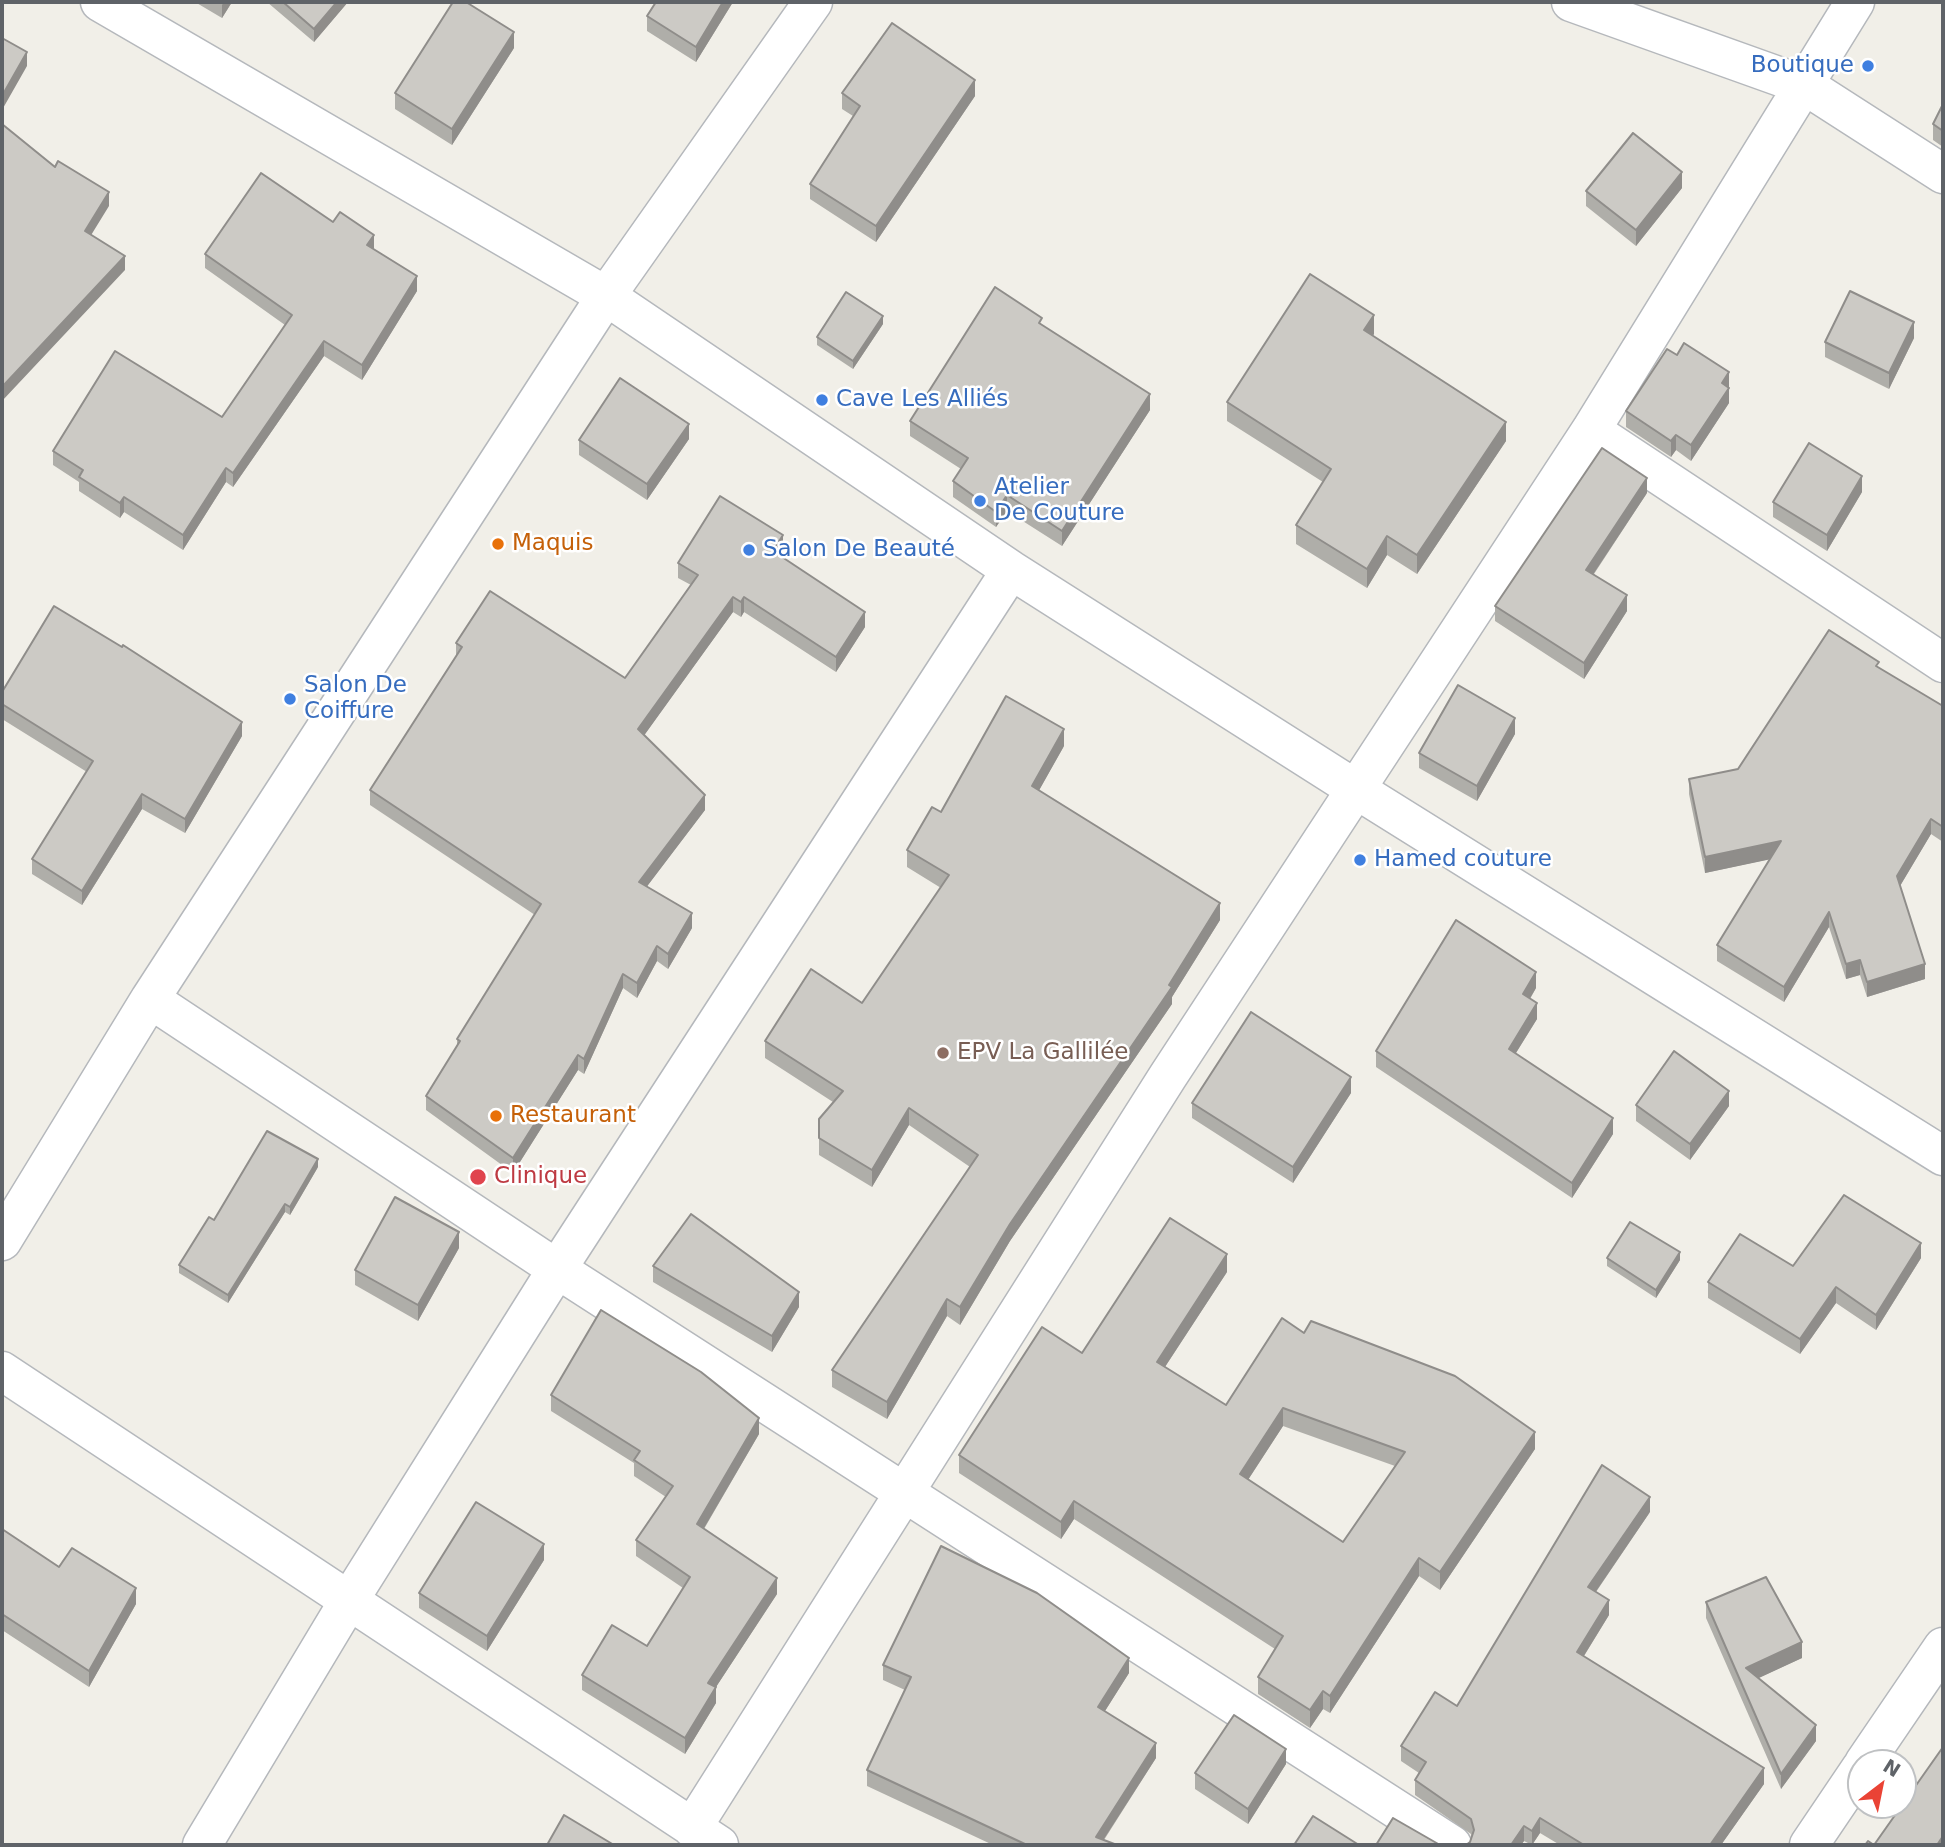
<!DOCTYPE html>
<html>
<head>
<meta charset="utf-8">
<style>
	body { margin:0 }
	#map { position:relative; width:1945px; height:1847px; overflow:hidden; background:#f1efe8; font-family:"DejaVu Sans",sans-serif }
	canvas { display:block }
	.frame { position:absolute; inset:0; border:4px solid #5f6368; pointer-events:none }
	.north { position:absolute; left:1847px; top:1749px; width:70px; height:70px; box-sizing:border-box; background:#fff; border:2px solid #bfc1c3; border-radius:50%; rotate:32deg; font-size:19px; font-weight:700; line-height:28px; text-align:center; color:#5f6368 }
	.north::after { content:''; display:block; margin:auto; width:24px; height:32px; background:#ea4335; clip-path:polygon(50% 0,100% 100%,50% 72%,0 100%) }
</style>
</head>
<body>
<div id="map">
<canvas width="1945" height="1847"></canvas>
<div class="frame"></div>
<div class="north">N</div>
</div>
<script>
const ctx = document.querySelector('canvas').getContext('2d');
ctx.lineJoin = 'round';
function shape(rows) {
  const path = new Path2D();
  for (const r of rows) {
    path.moveTo(r[0], r[1]);
    for (let i = 2; i < r.length; i += 2) path.lineTo(r[i], r[i + 1]);
  }
  return path;
}
function stroke(path, color, width, dash) {
  ctx.strokeStyle = color;
  ctx.lineWidth = width;
  ctx.lineCap = dash ? 'butt' : 'round';
  ctx.setLineDash(dash || []);
  ctx.stroke(path);
}
function paint(path, color) {
  ctx.fillStyle = color;
  ctx.fill(path, 'evenodd');
}
function drawText(font, color, halo, rows, align = 'center') {
  ctx.font = font + ' "DejaVu Sans",sans-serif';
  ctx.lineWidth = 5;
  ctx.setLineDash([]);
  ctx.textBaseline = 'middle';
  ctx.strokeStyle = halo;
  ctx.fillStyle = color;
  for (const [text, x, y, turn = 0] of rows) {
    ctx.save();
    ctx.translate(x, y);
    ctx.rotate((+turn || 0) * Math.PI / 180);
    ctx.textAlign = isNaN(turn) ? turn : align;
    if (halo) ctx.strokeText(text, 0, 0);
    ctx.fillText(text, 0, 0);
    ctx.restore();
  }
}
const minor = shape([
	[100,2,606,296,1011,570,1357,790,1943,1156],
	[1571,2,1806,86,1943,174],
	[1591,430,1943,663],
	[150,999,557,1269,1452,1845],
	[2,1241,150,999,606,296,813,2],
	[2,1371,719,1845],
	[1864,1763,1943,1647],
	[692,1828,1168,1076,1591,430,1855,2],
	[202,1845,348,1602,557,1269,1011,570],
	[1809,1845,1861,1768]
]);
const wall = shape([
	[195,2,232,2,222,18],
	[267,2,348,2,314,42],
	[733,2,696,62,647,31,647,16],
	[514,48,452,145,395,109,395,93],
	[842,93,975,96,876,242,810,199,810,184,853,116,842,109],
	[1943,104,1943,147,1933,140,1933,124],
	[1682,188,1636,246,1586,206,1586,191],
	[333,222,374,249,417,291,362,380,324,356,233,487,226,482,183,550,124,512,120,518,79,491,79,482,53,465,53,451,222,417,285,325,205,268,205,254],
	[883,324,853,369,817,345,817,337],
	[1042,325,1150,410,1062,546,1007,511,996,527,953,497,953,481,961,469,910,436,910,421],
	[1374,334,1373,336,1506,441,1417,574,1387,555,1367,588,1296,544,1296,525,1323,482,1227,421,1227,402],
	[1914,338,1889,389,1825,357,1825,342],
	[1677,355,1729,372,1729,403,1691,461,1676,450,1671,457,1626,427,1626,411],
	[689,439,647,500,579,455,579,440],
	[1862,492,1827,551,1773,517,1773,502],
	[1647,493,1594,574,1627,611,1584,679,1495,621,1495,606],
	[783,550,779,555,865,627,836,672,744,612,741,617,733,612,644,735,705,810,647,886,692,928,668,969,657,961,637,998,623,988,584,1074,578,1070,513,1173,426,1110,426,1096,457,1046,457,1039,535,915,370,805,370,790,456,656,456,643,625,678,691,585,678,578,678,563],
	[1879,668,1943,706,1943,842,1931,834,1900,886,1925,979,1867,997,1860,975,1846,979,1829,927,1784,1002,1717,961,1717,945,1770,859,1705,873,1689,794,1689,779,1738,769],
	[2,692,242,736,185,833,142,809,82,905,32,874,32,859,87,772,2,719],
	[1515,734,1477,801,1419,768,1419,753],
	[1064,746,1039,790,1220,920,1172,997,1172,1004,1010,1241,960,1325,947,1316,887,1419,832,1387,832,1370,970,1167,909,1125,872,1187,819,1155,819,1119,833,1102,765,1058,765,1041,862,1003,941,888,907,867,907,850,941,812],
	[1536,988,1530,999,1537,1019,1516,1053,1613,1134,1572,1198,1376,1067,1376,1051],
	[1351,1093,1293,1183,1192,1118,1192,1103],
	[1636,1105,1729,1106,1690,1160,1636,1121],
	[318,1167,290,1215,285,1212,228,1303,179,1273,179,1265],
	[459,1248,418,1321,355,1285,355,1270],
	[1607,1258,1680,1260,1656,1298,1607,1266],
	[1921,1258,1876,1330,1836,1303,1800,1354,1708,1298,1708,1282,1793,1266],
	[653,1266,799,1307,772,1352,653,1282],
	[1227,1272,1165,1367,1226,1405,1304,1333,1535,1449,1440,1590,1419,1576,1330,1713,1323,1709,1310,1728,1258,1694,1258,1677,1275,1649,1074,1519,1061,1539,959,1473,959,1455,1082,1353],
	[1283,1426,1395,1466,1343,1542,1248,1480],
	[551,1395,759,1434,704,1529,777,1594,716,1687,716,1703,685,1754,582,1690,582,1675,647,1646,683,1588,636,1556,636,1540,666,1497,634,1476,634,1463,551,1411],
	[1650,1512,1596,1592,1609,1615,1584,1656,1764,1784,1721,1845,1560,1845,1540,1833,1532,1845,1524,1841,1521,1845,1466,1845,1470,1842,1472,1837,1471,1834,1415,1795,1415,1780,1419,1773,1401,1761,1401,1746,1457,1706],
	[2,1529,59,1567,136,1604,89,1687,2,1630],
	[544,1560,487,1651,419,1608,419,1593],
	[1706,1602,1802,1658,1758,1678,1816,1741,1781,1789,1706,1618],
	[883,1665,1129,1673,1105,1711,1156,1758,1104,1840,1117,1845,993,1845,867,1786,867,1770,905,1690,883,1680],
	[1286,1764,1248,1824,1195,1789,1195,1773]
]);
const shadedWall = shape([
	[224,2,232,2,222,18,222,5],
	[337,2,348,2,314,42,314,29],
	[723,2,733,2,696,62,696,47],
	[514,32,514,48,452,145,452,129],
	[27,52,27,66,2,110,2,96],
	[975,80,975,96,876,242,876,226],
	[1682,172,1682,188,1636,246,1636,230],
	[109,192,109,206,85,245,85,231],
	[374,235,374,249,367,245],
	[125,256,125,270,2,401,2,387],
	[417,276,417,291,362,380,362,365],
	[1374,315,1374,334,1364,349,1364,330],
	[883,316,883,324,853,369,853,361],
	[1914,322,1914,338,1889,389,1889,373],
	[324,341,324,356,233,487,233,473],
	[1729,372,1729,403,1691,461,1691,445,1722,383],
	[1150,394,1150,410,1062,546,1062,531],
	[1506,422,1506,441,1417,574,1417,555],
	[689,424,689,439,647,500,647,484],
	[1676,435,1676,450,1671,457,1671,441],
	[226,468,226,482,183,550,183,535],
	[1862,476,1862,492,1827,551,1827,535],
	[1647,478,1647,493,1586,585,1586,570],
	[1007,495,1007,511,996,527,996,512],
	[124,497,124,512,120,518,120,503],
	[783,535,783,550,773,565,773,551],
	[1387,536,1387,555,1367,588,1367,569],
	[1627,595,1627,611,1584,679,1584,663],
	[733,597,733,612,638,744,638,729],
	[744,597,744,612,741,617,741,602],
	[865,612,865,627,836,672,836,657],
	[1515,718,1515,734,1477,801,1477,786],
	[242,722,242,736,185,833,185,819],
	[1064,729,1064,746,1032,803,1032,786],
	[142,794,142,809,82,905,82,891],
	[705,795,705,810,639,897,639,882],
	[1931,819,1931,834,1897,891,1897,876],
	[1781,841,1781,857,1705,873,1705,857],
	[1220,903,1220,920,1172,997,1172,1004,1010,1241,960,1325,960,1307,1010,1224,1169,985],
	[1829,912,1829,927,1784,1002,1784,987],
	[692,913,692,928,668,969,668,954],
	[657,946,657,961,637,998,637,983],
	[1860,960,1860,975,1846,979,1846,964],
	[1925,964,1925,979,1867,997,1867,982],
	[1536,972,1536,988,1523,1010,1523,994],
	[623,974,623,988,584,1074,584,1059],
	[1537,1003,1537,1019,1509,1064,1509,1049],
	[578,1055,578,1070,513,1173,513,1158],
	[1351,1077,1351,1093,1293,1183,1293,1167],
	[1729,1091,1729,1106,1690,1160,1690,1144],
	[909,1108,909,1125,872,1187,872,1170],
	[1613,1118,1613,1134,1572,1198,1572,1183],
	[318,1159,318,1167,290,1215,290,1207],
	[285,1204,285,1212,228,1303,228,1295],
	[459,1232,459,1248,418,1321,418,1305],
	[1921,1243,1921,1258,1876,1330,1876,1315],
	[1680,1252,1680,1260,1656,1298,1656,1290],
	[1227,1254,1227,1272,1157,1379,1157,1362],
	[1836,1287,1836,1303,1800,1354,1800,1339],
	[799,1292,799,1307,772,1352,772,1336],
	[947,1299,947,1316,887,1419,887,1402],
	[1283,1408,1283,1426,1240,1492,1240,1474],
	[759,1418,759,1434,697,1540,697,1524],
	[1535,1432,1535,1449,1440,1590,1440,1572],
	[1650,1497,1650,1512,1588,1603,1588,1587],
	[1074,1501,1074,1519,1061,1539,1061,1522],
	[544,1544,544,1560,487,1651,487,1636],
	[1419,1558,1419,1576,1330,1713,1330,1696],
	[777,1578,777,1594,716,1687,716,1703,685,1754,685,1738,708,1683],
	[136,1588,136,1604,89,1687,89,1671],
	[1609,1600,1609,1615,1577,1667,1577,1652],
	[1802,1642,1802,1658,1746,1684,1746,1668],
	[1129,1658,1129,1673,1098,1722,1098,1707],
	[1323,1691,1323,1709,1310,1728,1310,1710],
	[1816,1725,1816,1741,1781,1789,1781,1774],
	[1156,1743,1156,1758,1100,1845,1096,1837],
	[1286,1749,1286,1764,1248,1824,1248,1809],
	[1764,1768,1764,1784,1721,1845,1710,1845],
	[1540,1818,1540,1833,1532,1845,1532,1831],
	[1524,1826,1524,1841,1521,1845,1511,1845],
	[1943,1836,1943,1845,1937,1845]
]);
const building = shape([
	[283,2,337,2,314,29,283,2],
	[453,2,466,2,514,32,452,129,395,93,453,2],
	[656,2,723,2,696,47,647,16,656,2],
	[892,23,975,80,876,226,810,184,860,106,842,93,892,23],
	[2,38,27,52,2,96,2,38],
	[1943,104,1943,131,1933,124,1943,104],
	[2,124,55,167,58,161,109,192,85,231,125,256,2,387,2,124],
	[1633,133,1682,172,1636,230,1586,191,1633,133],
	[261,173,333,222,340,212,374,235,367,245,417,276,362,365,324,341,233,473,226,468,183,535,124,497,120,503,79,477,83,470,53,451,115,351,222,417,292,315,205,254,261,173],
	[1310,274,1374,315,1364,330,1506,422,1417,555,1387,536,1367,569,1296,525,1331,469,1227,402,1310,274],
	[995,287,1042,318,1039,323,1150,394,1062,531,1007,495,996,512,953,481,968,458,910,421,995,287],
	[1850,291,1914,322,1889,373,1825,342,1850,291],
	[846,292,883,316,853,361,817,337,846,292],
	[1684,343,1729,372,1722,383,1729,388,1691,445,1676,435,1671,441,1626,411,1667,349,1677,355,1684,343],
	[620,378,689,424,647,484,579,440,620,378],
	[1809,443,1862,476,1827,535,1773,502,1809,443],
	[1602,448,1647,478,1586,570,1627,595,1584,663,1495,606,1602,448],
	[720,496,783,535,773,551,865,612,836,657,744,597,741,602,733,597,638,729,705,795,639,882,692,913,668,954,657,946,637,983,623,974,584,1059,578,1055,513,1158,426,1096,460,1041,457,1039,541,904,370,790,462,647,456,643,490,591,625,678,698,575,678,563,720,496],
	[54,606,122,647,123,645,242,722,185,819,142,794,82,891,32,859,93,761,2,704,2,692,54,606],
	[1829,630,1879,662,1876,666,1943,706,1943,827,1931,819,1897,876,1925,964,1867,982,1860,960,1846,964,1829,912,1784,987,1717,945,1781,841,1705,857,1689,779,1738,769,1829,630],
	[1458,685,1515,718,1477,786,1419,753,1458,685],
	[1006,696,1064,729,1032,786,1220,903,1169,985,1172,987,1010,1224,960,1307,947,1299,887,1402,832,1370,978,1155,909,1108,872,1170,819,1138,819,1119,843,1091,765,1041,811,969,862,1003,949,875,907,850,932,807,941,812,1006,696],
	[1456,920,1536,972,1523,994,1537,1003,1509,1049,1613,1118,1572,1183,1376,1051,1456,920],
	[1251,1012,1351,1077,1293,1167,1192,1103,1251,1012],
	[1674,1051,1729,1091,1690,1144,1636,1105,1674,1051],
	[267,1131,318,1159,290,1207,285,1204,228,1295,179,1265,209,1217,214,1220,267,1131],
	[1844,1195,1921,1243,1876,1315,1836,1287,1800,1339,1708,1282,1740,1234,1793,1266,1844,1195],
	[395,1197,459,1232,418,1305,355,1270,395,1197],
	[691,1214,799,1292,772,1336,653,1266,691,1214],
	[1170,1218,1227,1254,1157,1362,1226,1405,1282,1318,1304,1333,1311,1321,1455,1376,1535,1432,1440,1572,1419,1558,1330,1696,1323,1691,1310,1710,1258,1677,1283,1636,1074,1501,1061,1522,959,1455,1042,1327,1082,1353,1170,1218],
	[1283,1408,1405,1452,1343,1542,1240,1474,1283,1408],
	[1630,1222,1680,1252,1656,1290,1607,1258,1630,1222],
	[601,1310,701,1372,759,1418,697,1524,777,1578,708,1683,716,1687,685,1738,582,1675,612,1625,647,1646,690,1577,636,1540,673,1486,634,1460,640,1451,551,1395,601,1310],
	[1602,1465,1650,1497,1588,1587,1609,1600,1577,1652,1764,1768,1710,1845,1584,1845,1540,1818,1532,1831,1524,1826,1511,1845,1466,1845,1470,1842,1474,1830,1471,1819,1415,1780,1426,1762,1401,1746,1435,1692,1457,1706,1602,1465],
	[476,1502,544,1544,487,1636,419,1593,476,1502],
	[2,1529,59,1567,72,1548,136,1588,89,1671,2,1614,2,1529],
	[941,1546,1037,1593,1129,1658,1098,1707,1156,1743,1096,1837,1117,1845,1027,1845,867,1770,911,1677,883,1665,941,1546],
	[1766,1577,1802,1642,1746,1668,1816,1725,1781,1774,1706,1602,1766,1577],
	[1234,1715,1286,1749,1248,1809,1195,1773,1234,1715],
	[1943,1747,1943,1836,1937,1845,1865,1845,1868,1841,1874,1845,1943,1747],
	[564,1815,614,1845,547,1845,564,1815],
	[1313,1816,1359,1845,1294,1845,1313,1816],
	[1393,1818,1440,1845,1376,1845,1393,1818]
]);
const markers = [
	[1868,66,7,"#3f7fe0"],
	[822,400,7,"#3f7fe0"],
	[980,501,7,"#3f7fe0"],
	[498,544,7,"#e8710a"],
	[749,550,7,"#3f7fe0"],
	[290,699,7,"#3f7fe0"],
	[1360,860,7,"#3f7fe0"],
	[943,1053,7,"#8d6e63"],
	[496,1116,7,"#e8710a"],
	[478,1177,9,"#e0444e"]
];
const shopNames = [
	["Boutique",1854,66,"right"],
	["Cave Les Alliés",836,400],
	["Atelier",994,488],
	["De Couture",994,514],
	["Salon De Beauté",763,550],
	["Salon De",304,686],
	["Coiffure",304,712],
	["Hamed couture",1374,860]
];
const foodNames = [
	["Maquis",512,544],
	["Restaurant",510,1116]
];
const educationNames = [
	["EPV La Gallilée",957,1053]
];
const healthNames = [
	["Clinique",494,1177]
];
stroke(minor, '#b5b8bc', 41);
stroke(minor, '#fff', 38);
paint(wall, '#afaea9');
paint(shadedWall, '#8f8d8a');
paint(building, '#cccac5');
stroke(building, '#8f8d8a', 2);
for (const [x, y, r, color] of markers) {
  const dot = new Path2D();
  dot.arc(x, y, r, 0, 2 * Math.PI);
  ctx.fillStyle = color;
  ctx.fill(dot);
  stroke(dot, '#fff', 2.5);
}
drawText('23px', '#366cbe', '#fff', shopNames, 'left');
drawText('23px', '#c56008', '#fff', foodNames, 'left');
drawText('23px', '#785e54', '#fff', educationNames, 'left');
drawText('23px', '#be3a42', '#fff', healthNames, 'left');
</script>
</body>
</html>
